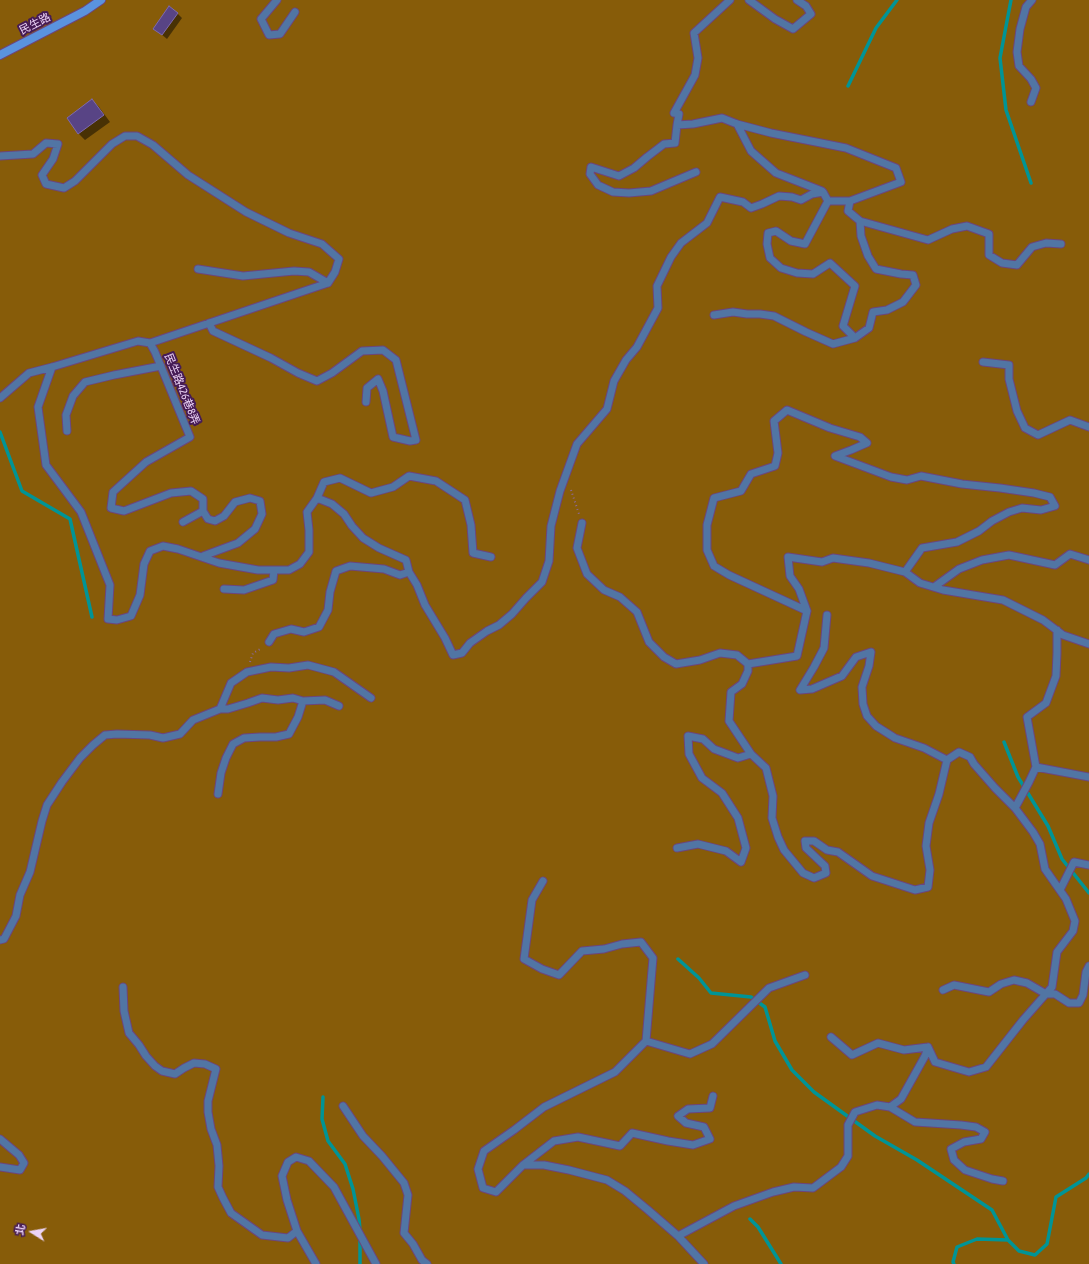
<!DOCTYPE html>
<html>
<head>
<meta charset="utf-8">
<style>
	body { margin:0 }
	#map { position:relative; width:1089px; height:1264px; overflow:hidden; background:#512660; font-family:"Asap Condensed","Noto Sans TC",sans-serif }
	canvas { display:block }
	.north { position:absolute; left:12px; top:1212px; width:40px; height:40px; -webkit-text-stroke:3px #461b55; paint-order:stroke; rotate:281deg; font-size:11px; font-weight:700; line-height:16px; text-align:center; color:#ecd4f6 }
	.north::after { content:''; display:block; margin:auto; width:14px; height:18px; background:#ecd4f6; clip-path:polygon(50% 0,100% 100%,50% 72%,0 100%) }
</style>
</head>
<body>
<div id="map">
<canvas width="1089" height="1264"></canvas>
<div class="north">北</div>
</div>
<script>
const ctx = document.querySelector('canvas').getContext('2d');
ctx.lineJoin = 'round';
function paint(path, color) {
  ctx.fillStyle = color;
  ctx.fill(path, 'evenodd');
}
function shape(rows) {
  const path = new Path2D();
  for (const r of rows) {
    path.moveTo(r[0], r[1]);
    for (let i = 2; i < r.length; i += 2) path.lineTo(r[i], r[i + 1]);
  }
  return path;
}
function stroke(path, color, width, dash) {
  ctx.strokeStyle = color;
  ctx.lineWidth = width;
  ctx.lineCap = dash ? 'butt' : 'round';
  ctx.setLineDash(dash || []);
  ctx.stroke(path);
}
function drawText(font, color, halo, rows, align = 'center') {
  ctx.font = font + ' "Asap Condensed","Noto Sans TC",sans-serif';
  ctx.lineWidth = 4;
  ctx.setLineDash([]);
  ctx.textBaseline = 'middle';
  ctx.strokeStyle = halo;
  ctx.fillStyle = color;
  for (const [text, x, y, turn = 0] of rows) {
    ctx.save();
    ctx.translate(x, y);
    ctx.rotate((+turn || 0) * Math.PI / 180);
    ctx.textAlign = isNaN(turn) ? turn : align;
    if (halo) ctx.strokeText(text, 0, 0);
    ctx.fillText(text, 0, 0);
    ctx.restore();
  }
}
const forest = shape([
	[0,0,1089,0,1089,1264,0,1264]
]);
const shadow = shape([
	[177,13,182,18,167,39,154,28],
	[92,100,99,107,110,122,85,140,79,134,68,118]
]);
const stream = shape([
	[1011,0,1000,58,1006,110,1031,183],
	[848,86,876,28,897,0],
	[0,432,22,491,70,519,92,617],
	[1004,742,1018,777,1048,826,1062,859,1089,893],
	[678,959,699,978,711,993,751,997,765,1007,775,1041,792,1070,814,1092,875,1136,917,1160,992,1210,1008,1240],
	[323,1097,322,1119,328,1141,345,1164,353,1189,359,1219,360,1230],
	[750,1219,758,1227,781,1264],
	[360,1238,360,1264],
	[954,1264,953,1262,957,1247,977,1239,1008,1240,1019,1251,1035,1255,1047,1244,1056,1197,1086,1178,1089,1174]
]);
const building = shape([
	[169,6,178,13,162,35,153,29,169,6],
	[92,99,104,115,78,134,67,118,92,99]
]);
const path = shape([
	[571,490,579,514],
	[250,662,253,653,262,648]
]);
const lane = shape([
	[277,0,261,19,269,35,280,34,295,12],
	[749,0,775,19,793,29,811,14,806,6,797,0],
	[1031,102,1036,88,1031,79,1019,66,1017,52,1020,29,1026,7,1032,0],
	[737,124,751,151,776,173,822,191],
	[677,125,675,143,664,144,647,157,634,168,619,176,591,167,590,174,598,185,613,192,629,193,651,191,696,172],
	[0,156,33,154,46,143,58,144,53,159,42,175,46,184,64,188,75,181,112,144,125,136,137,136,153,145,188,175,246,212,289,233,322,244,339,259,335,272,328,283,150,343],
	[828,201,805,244,791,241,776,231,768,233,767,244,770,258,781,268,797,273,813,274,830,263,855,286,843,326,855,338],
	[860,221,928,240,952,229,967,226,989,234,989,255,1002,263,1017,265,1032,247,1046,243,1061,244],
	[198,269,243,276,294,271,309,272,328,283],
	[714,315,733,312,747,314,760,314,774,316,806,332,833,344,855,338,869,328,873,312,887,310,903,302,916,285,913,275,901,274,876,269,868,256,861,236,860,221,848,211,850,201,901,182,896,168,846,148,771,133,737,124,722,118,693,124,677,125,679,114,674,113,695,75,698,58,694,33,730,0],
	[209,323,213,331,271,358,298,373,317,381,332,373,362,351,383,350,396,360,416,440,410,441,393,437,383,391,378,379,367,388,366,402],
	[983,362,1009,365,1009,379,1017,411,1025,428,1038,435,1070,420,1089,427],
	[52,367,38,407,46,465,81,512,110,585,108,619,117,620,131,616,140,595,144,564,150,551,163,546,178,549,219,563,258,570,289,570,300,564,309,552,309,530,307,512,317,498,332,504,344,514,352,526,363,538,379,548,406,560,409,572,417,585,425,605,445,638,453,655,462,653,470,643,487,631,499,625,512,614,526,598,542,582,549,561,551,526,560,491,577,444,607,409,614,381,626,360,637,347,658,308,657,286,671,257,681,243,707,223,720,197,743,202,751,208,762,204,779,196,792,197,801,200,812,194,823,192,828,201,850,201],
	[0,398,29,373,52,367,138,341,150,343,155,352,190,437,146,462,113,492,111,508,124,511,171,493,191,491,203,499,203,511,183,522],
	[67,431,66,415,73,396,85,382,114,375,161,366],
	[317,498,324,482,340,478,371,493,393,487,409,476,436,481,465,500,471,525,473,553,491,557],
	[582,523,577,548,587,574,604,590,620,597,637,612,649,642,664,657,676,664,700,660,720,653,737,655,748,664,748,671,742,684,731,692,729,721,751,754,766,768,773,796,772,818,778,837,784,850,803,873,814,878,826,873,825,866,806,848,805,841,814,841,827,850,838,852,872,876,915,890,928,887,930,870,926,846,929,823,939,794,947,760,959,752,970,757,974,764,995,788,1015,808,1033,832,1040,844,1045,869,1066,899,1075,921,1073,931,1057,952,1052,987,1023,1020,986,1067,969,1072,935,1062,928,1047,925,1056,901,1099,890,1107,877,1105,855,1112,848,1125,848,1156,841,1167,813,1188,794,1187,773,1192,734,1206,678,1236],
	[203,556,238,543,255,529,262,514,260,501,250,498,235,502,224,516,215,521,208,519,203,511],
	[934,587,959,569,982,560,1009,555,1055,565,1070,554,1089,560],
	[224,589,244,590,273,580,274,570],
	[807,611,729,575,714,566,707,550,707,525,714,498,741,491,751,474,775,466,778,453,774,421,787,410,830,428,860,437,867,443,851,450,835,456,891,477,907,480,921,476,962,484,1000,488,1034,493,1050,497,1055,506,1041,510,1022,508,1009,512,992,521,979,531,957,542,922,548,905,572],
	[827,615,824,648,814,667,800,690,812,689,842,676,856,657,871,652,869,666,862,687,863,704,867,716,876,726,895,738,924,748,947,760],
	[269,642,274,634,291,629,304,632,319,627,328,610,330,592,336,571,350,566,384,569,400,575,409,572],
	[748,664,797,656,807,611,799,589,790,576,788,557,822,562,833,558,869,563,905,572,920,583,943,590,1003,600,1043,620,1063,635,1089,644],
	[303,701,325,700,339,706],
	[1036,767,1089,777],
	[218,794,221,773,226,758,233,744,244,738,260,737,276,737,289,734,298,717,303,701,293,698,278,700,262,698,248,703,228,709,220,709],
	[1015,808,1029,782,1036,767,1027,717,1046,703,1056,676,1057,653,1057,630],
	[677,848,698,844,726,851,741,862,746,848,738,818,722,793,702,778,689,754,688,736,703,739,714,749,738,758,751,754],
	[543,881,532,900,524,959,542,969,559,975,582,951,604,949,622,944,641,942,653,958,646,1041,615,1072,544,1107,514,1130,484,1151,478,1169,483,1188,496,1192,523,1165,544,1165,569,1170,607,1180,625,1191,648,1210,678,1236,704,1264],
	[1060,890,1074,862,1089,865],
	[0,940,4,939,16,916,20,895,30,872,42,821,47,805,62,782,80,758,93,745,105,735,117,734,150,735,163,738,180,734,193,720,220,709,231,683,247,672,271,667,289,668,308,665,334,672,371,698],
	[123,987,124,1011,129,1033,139,1045,146,1056,155,1066,162,1071,175,1074,184,1068,194,1063,205,1064,216,1069,208,1101,208,1112,211,1129,217,1145,219,1166,218,1187,223,1198,231,1213,262,1235,288,1238,297,1231,287,1200,282,1176,288,1162,296,1157,309,1161,334,1187,376,1264],
	[943,990,954,985,989,992,1001,984,1014,980,1027,983,1046,994,1055,994,1069,1003,1079,1003,1083,995,1086,972,1089,966],
	[831,1037,852,1055,878,1043,904,1050,928,1047],
	[646,1041,690,1054,712,1044,769,988,805,975],
	[343,1106,363,1136,382,1156,404,1183,408,1195,404,1233,413,1244,422,1260,427,1264],
	[890,1107,915,1122,961,1125,976,1127,985,1132,981,1139,964,1142,951,1149,954,1160,965,1170,992,1179,1003,1181],
	[0,1139,19,1155,24,1163,20,1170,0,1167],
	[523,1165,554,1141,578,1137,620,1146,632,1133,668,1141,693,1145,710,1139,704,1127,686,1123,678,1116,688,1109,710,1108,713,1096],
	[297,1231,316,1264]
]);
const secondary = shape([
	[0,55,85,11,101,0]
]);
const streetNames = [
	["民生路",35,24,-27],
	["民生路426巷8弄",182,389,68]
];
paint(forest, '#875c09');
paint(shadow, '#0007');
stroke(stream, '#009496', 3.5);
paint(building, '#584485');
stroke(building, '#7d69ae', 1);
stroke(lane, '#6d457b', 9);
stroke(secondary, '#6d457b', 10);
stroke(path, '#8c6899', 2, [1, 3]);
stroke(lane, '#5175a4', 7);
stroke(secondary, '#5a93df', 8);
drawText('11px', '#ecd4f6', '#461b55', streetNames);
</script>
</body>
</html>
